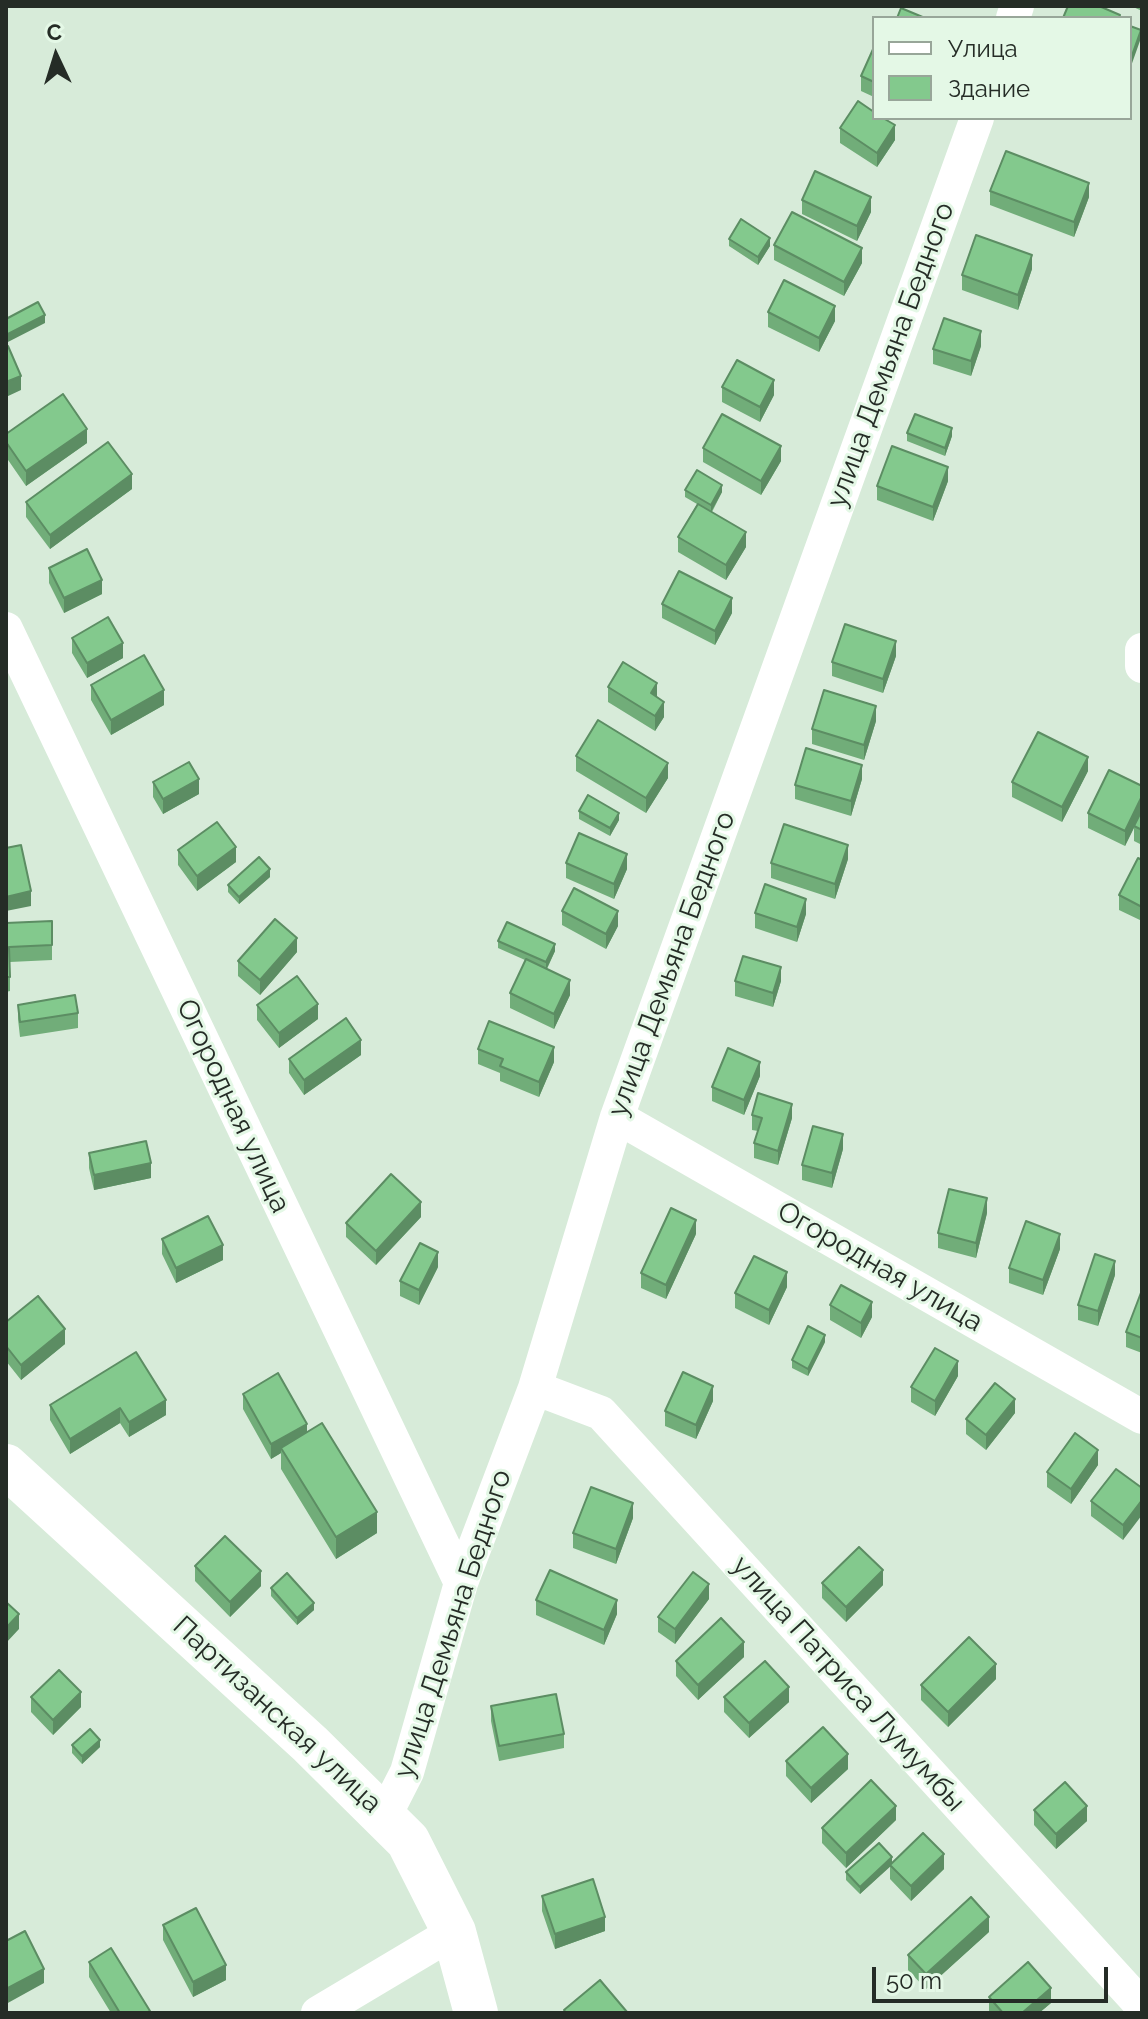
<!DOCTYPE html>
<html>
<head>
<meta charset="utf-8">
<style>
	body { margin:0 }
	#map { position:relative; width:1148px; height:2019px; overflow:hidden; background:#d7ebd9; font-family:Raleway,sans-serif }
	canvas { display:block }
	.frame { position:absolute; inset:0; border:8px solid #252c26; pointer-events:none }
	.legend { position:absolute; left:872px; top:16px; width:260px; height:104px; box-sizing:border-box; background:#e4f8e6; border:2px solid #98a699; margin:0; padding:10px 14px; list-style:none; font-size:24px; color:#252c26 }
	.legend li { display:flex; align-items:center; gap:16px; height:40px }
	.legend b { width:40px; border:2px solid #98a699 }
	.north { position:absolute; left:16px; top:16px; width:80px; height:80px; -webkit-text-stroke:6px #e4f8e6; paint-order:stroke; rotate:356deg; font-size:22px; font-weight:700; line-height:32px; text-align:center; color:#252c26 }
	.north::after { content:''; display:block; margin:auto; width:28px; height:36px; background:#252c26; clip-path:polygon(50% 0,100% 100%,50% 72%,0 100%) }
	.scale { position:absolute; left:872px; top:1967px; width:236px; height:36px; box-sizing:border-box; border:4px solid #252c26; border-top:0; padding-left:10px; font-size:24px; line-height:28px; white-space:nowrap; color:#252c26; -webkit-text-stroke:6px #e4f8e6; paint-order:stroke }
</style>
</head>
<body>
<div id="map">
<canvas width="1148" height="2019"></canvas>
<div class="frame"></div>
<ul class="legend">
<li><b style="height:10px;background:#fff"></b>Улица</li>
<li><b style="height:22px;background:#83c98d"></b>Здание</li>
</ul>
<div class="north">С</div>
<div class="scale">50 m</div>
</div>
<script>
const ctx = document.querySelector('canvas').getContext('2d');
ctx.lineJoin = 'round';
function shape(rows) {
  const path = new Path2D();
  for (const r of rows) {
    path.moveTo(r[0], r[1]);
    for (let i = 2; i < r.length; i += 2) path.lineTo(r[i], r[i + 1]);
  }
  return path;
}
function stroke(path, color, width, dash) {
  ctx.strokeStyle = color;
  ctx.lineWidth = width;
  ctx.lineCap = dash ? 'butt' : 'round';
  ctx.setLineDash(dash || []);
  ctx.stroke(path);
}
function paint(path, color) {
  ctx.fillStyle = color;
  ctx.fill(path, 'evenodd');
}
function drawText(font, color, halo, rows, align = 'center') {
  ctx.font = font + ' Raleway,sans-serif';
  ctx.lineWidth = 6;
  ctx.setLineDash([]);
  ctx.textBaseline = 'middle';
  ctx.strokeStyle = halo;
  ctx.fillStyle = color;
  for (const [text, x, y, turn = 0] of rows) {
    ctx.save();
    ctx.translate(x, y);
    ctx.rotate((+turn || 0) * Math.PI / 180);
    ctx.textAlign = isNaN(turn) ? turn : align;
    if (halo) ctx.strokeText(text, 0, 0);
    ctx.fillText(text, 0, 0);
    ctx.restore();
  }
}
const street = shape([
	[1013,18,1017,6],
	[6,629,461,1583],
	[1142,650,1142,666],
	[617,1117,1142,1417],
	[535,1388,601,1413,1142,2006],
	[385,1815,407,1772,461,1583,535,1388,617,1117,977,118],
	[318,2013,454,1932]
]);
const secondary = shape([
	[6,1466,310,1744,408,1841,454,1932,476,2013]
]);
const wall = shape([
	[1131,6,1142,6,1142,11],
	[874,47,874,97,861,91,861,76],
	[840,128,895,140,877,167,840,143],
	[990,191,1089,197,1074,237,990,205],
	[802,200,871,212,857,241,802,214],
	[729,239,770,246,758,265,729,246],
	[774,245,862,263,844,296,774,260],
	[1032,269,1018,310,962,290,962,275],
	[768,312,835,321,819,352,768,327],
	[981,346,971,376,933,364,933,349],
	[722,387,774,395,760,422,722,402],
	[907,433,952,436,945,456,907,441],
	[6,434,87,443,26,486,6,457],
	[703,448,781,461,761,495,703,462],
	[948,481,933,521,877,500,877,486],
	[132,489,50,549,26,517,26,502],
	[685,490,722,492,712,512,746,547,726,580,678,552,678,537,697,504,685,497],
	[49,568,102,594,64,613,49,583],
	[662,604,732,613,715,645,662,618],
	[72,638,123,658,87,678,72,653],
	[896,656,883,693,832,676,832,662],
	[91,685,164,705,111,735,91,700],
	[608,687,657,697,664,717,655,731,608,702],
	[876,721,864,760,812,744,812,729],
	[576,756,668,778,646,813,576,771],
	[1088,771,1062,822,1012,797,1012,782],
	[862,779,851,816,795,799,795,785],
	[153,782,199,794,163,814,153,797],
	[1142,786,1142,845,1134,841,1134,828,1125,846,1088,828,1088,813],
	[579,811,619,820,610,836,579,819],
	[178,850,236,862,197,891,178,865],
	[848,859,835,899,771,878,771,863],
	[1142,860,1142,921,1119,910,1119,895],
	[566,863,627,869,614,899,566,878],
	[270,877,239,904,228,892,228,885],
	[562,911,618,926,606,949,562,925],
	[755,913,806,914,797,942,755,928],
	[52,921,52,960,10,962,10,991,6,992,6,923],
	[498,941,555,951,547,969,570,995,554,1029,510,1008,510,993,525,960,498,948],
	[297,952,260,995,238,976,238,961],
	[735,981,781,981,773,1007,735,996],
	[18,1005,78,1013,78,1028,20,1037,18,1019],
	[257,1005,318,1019,279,1048,257,1020],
	[478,1049,554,1062,539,1097,500,1081,500,1073,478,1064],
	[361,1055,304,1095,289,1073,289,1059],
	[760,1076,744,1115,712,1101,712,1087],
	[752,1115,792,1118,778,1165,754,1158,754,1143,758,1131,752,1130],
	[843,1149,832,1188,802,1180,802,1165],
	[89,1153,151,1178,94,1190,89,1168],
	[987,1213,976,1258,938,1248,938,1233],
	[421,1217,376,1265,346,1237,346,1223],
	[696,1234,666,1299,641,1288,641,1273],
	[162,1239,223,1260,176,1283,162,1254],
	[1060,1249,1043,1295,1009,1283,1009,1268],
	[438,1267,419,1305,400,1296,400,1281],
	[1115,1275,1098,1326,1078,1320,1078,1305],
	[787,1287,769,1325,735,1308,735,1293],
	[1142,1290,1142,1353,1126,1347,1126,1332],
	[830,1305,872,1317,861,1338,830,1320],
	[6,1322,65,1344,21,1380,6,1361],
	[825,1342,808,1376,792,1368,792,1360],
	[958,1376,935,1416,911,1402,911,1387],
	[243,1394,307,1432,377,1533,336,1559,281,1469,281,1453,271,1459,243,1409],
	[166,1400,166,1415,129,1437,120,1423,70,1454,50,1420,50,1405],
	[713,1401,696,1439,665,1426,665,1411],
	[1015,1413,986,1450,966,1434,966,1419],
	[1098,1465,1071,1504,1047,1487,1047,1472],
	[1142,1488,1123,1540,1091,1516,1091,1501],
	[633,1518,616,1564,573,1548,573,1533],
	[195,1566,261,1586,230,1617,195,1581],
	[822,1583,883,1585,846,1622,822,1598],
	[271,1588,314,1610,297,1625,271,1596],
	[709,1599,675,1644,658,1632,658,1617],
	[536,1600,617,1614,604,1645,536,1615],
	[744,1657,698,1700,676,1676,676,1661],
	[996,1679,948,1727,921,1700,921,1685],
	[31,1697,81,1707,53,1735,31,1712],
	[724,1697,789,1702,749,1738,724,1712],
	[491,1706,564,1734,564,1748,499,1761,491,1721],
	[72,1745,100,1747,82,1764,72,1753],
	[786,1761,848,1769,811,1803,786,1776],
	[1034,1810,1087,1821,1056,1849,1034,1825],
	[896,1820,846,1868,822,1843,822,1828],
	[892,1863,944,1869,911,1901,890,1879,890,1866,860,1894,846,1880,846,1872],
	[542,1896,605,1931,555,1949,542,1911],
	[163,1925,226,1980,193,1997,163,1940],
	[989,1932,926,1989,908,1970,908,1955],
	[89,1962,150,2013,111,2013,89,1977],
	[989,1997,1051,2003,1039,2013,990,2013,989,2011]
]);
const shadedWall = shape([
	[1141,30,1141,38,1130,69,1130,61],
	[895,125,895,140,877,167,877,153],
	[1089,183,1089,197,1074,237,1074,222],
	[871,197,871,212,857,241,857,226],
	[770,238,770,246,758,265,758,257],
	[862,248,862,263,844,296,844,282],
	[1032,255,1032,269,1018,310,1018,295],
	[835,306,835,321,819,352,819,338],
	[45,315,45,323,6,343,6,335],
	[981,331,981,346,971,376,971,361],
	[21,376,21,390,6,397,6,382],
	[774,380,774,395,760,422,760,407],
	[952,428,952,436,945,456,945,448],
	[87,429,87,443,26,486,26,471],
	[781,446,781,461,761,495,761,481],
	[948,467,948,481,933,521,933,507],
	[132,474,132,489,50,549,50,535],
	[722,485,722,492,711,512,711,505],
	[746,532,746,547,726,580,726,565],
	[102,580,102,594,64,613,64,598],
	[732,598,732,613,715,645,715,631],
	[896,641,896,656,883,693,883,679],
	[123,643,123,658,87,678,87,663],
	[657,683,657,698,651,693],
	[164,690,164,705,111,735,111,720],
	[664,702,664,717,655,731,655,716],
	[876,706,876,721,864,760,864,745],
	[1088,757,1088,771,1062,822,1062,807],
	[668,763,668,778,646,813,646,798],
	[862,765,862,779,851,816,851,801],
	[199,779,199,794,163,814,163,799],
	[1142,796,1142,811,1125,846,1125,831],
	[619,813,619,820,610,836,610,828],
	[848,845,848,859,835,899,835,884],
	[236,847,236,862,197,891,197,876],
	[627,854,627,869,614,899,614,884],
	[270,869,270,877,239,904,239,897],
	[31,891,31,906,6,911,6,897],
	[806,899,806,914,797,942,797,927],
	[618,911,618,926,606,949,606,934],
	[297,938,297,952,260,995,260,980],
	[555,944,555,951,546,970,546,962],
	[781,967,781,981,773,1007,773,993],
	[570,980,570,995,554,1029,554,1014],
	[318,1004,318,1019,279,1048,279,1033],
	[361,1040,361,1055,304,1095,304,1080],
	[554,1047,554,1062,539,1097,539,1082],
	[760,1062,760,1076,744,1115,744,1100],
	[792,1104,792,1118,778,1165,778,1151],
	[843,1134,843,1149,832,1188,832,1173],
	[151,1163,151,1178,94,1190,94,1175],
	[987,1198,987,1213,976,1258,976,1243],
	[421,1202,421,1217,376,1265,376,1251],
	[696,1220,696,1234,666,1299,666,1285],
	[1060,1234,1060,1249,1043,1295,1043,1280],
	[223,1245,223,1260,176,1283,176,1268],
	[438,1252,438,1267,419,1305,419,1290],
	[1115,1261,1115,1275,1098,1326,1098,1311],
	[787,1272,787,1287,769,1325,769,1310],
	[872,1302,872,1317,861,1338,861,1323],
	[65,1329,65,1344,21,1380,21,1365],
	[825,1335,825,1342,808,1376,808,1369],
	[958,1361,958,1376,935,1416,935,1401],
	[713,1386,713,1401,696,1439,696,1425],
	[1015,1399,1015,1413,986,1450,986,1435],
	[166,1400,166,1415,129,1437,129,1422],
	[120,1408,120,1423,70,1454,70,1439],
	[307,1424,307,1439,281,1448,281,1453,271,1459,271,1444],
	[1098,1450,1098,1465,1071,1504,1071,1489],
	[1142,1500,1142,1515,1123,1540,1123,1525],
	[633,1503,633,1518,616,1564,616,1549],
	[377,1512,377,1533,336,1559,336,1537],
	[883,1570,883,1585,846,1622,846,1607],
	[261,1571,261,1586,230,1617,230,1602],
	[709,1584,709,1599,675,1644,675,1629],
	[617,1600,617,1614,604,1645,604,1630],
	[314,1603,314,1610,297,1625,297,1618],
	[19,1614,19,1629,6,1643,6,1628],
	[744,1642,744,1657,698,1700,698,1685],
	[996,1664,996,1679,948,1727,948,1712],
	[789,1687,789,1702,749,1738,749,1723],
	[81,1692,81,1707,53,1735,53,1720],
	[100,1740,100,1747,82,1764,82,1756],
	[848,1754,848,1769,811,1803,811,1788],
	[896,1806,896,1820,846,1868,846,1853],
	[1087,1806,1087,1821,1056,1849,1056,1834],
	[944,1854,944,1869,911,1901,911,1886],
	[892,1857,892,1865,860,1894,860,1887],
	[605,1917,605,1931,555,1949,555,1934],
	[989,1917,989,1932,926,1989,926,1974],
	[226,1965,226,1980,193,1997,193,1982],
	[44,1969,44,1983,6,2004,6,1989],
	[1051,1988,1051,2003,1039,2013,1022,2013]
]);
const building = shape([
	[1068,6,1099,6,1120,15,1119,18,1063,18,1068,6],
	[901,8,925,18,897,18,901,8],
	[1130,26,1141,30,1130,61,1130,26],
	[874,47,874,82,861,76,874,47],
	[858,101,874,112,874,118,883,118,895,125,877,153,840,128,858,101],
	[1006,151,1089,183,1074,222,990,191,1006,151],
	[815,171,871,197,857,226,802,200,815,171],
	[792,212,862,248,844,282,774,245,792,212],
	[741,219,770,238,758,257,729,239,741,219],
	[976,235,1032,255,1018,295,962,275,976,235],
	[784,280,835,306,819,338,768,312,784,280],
	[38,302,45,315,6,335,6,319,38,302],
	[944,318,981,331,971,361,933,349,944,318],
	[8,346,21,376,6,382,6,347,8,346],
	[737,360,774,380,760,407,722,387,737,360],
	[63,394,87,429,26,471,6,442,6,434,63,394],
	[722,414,781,446,761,481,703,448,722,414],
	[915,414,952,428,945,448,907,433,915,414],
	[108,442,132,474,50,535,26,502,108,442],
	[892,446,948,467,933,507,877,486,892,446],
	[697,470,722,485,711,505,685,490,697,470],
	[698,504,746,532,726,565,678,537,698,504],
	[87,549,102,580,64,598,49,568,87,549],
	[679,571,732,598,715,631,662,604,679,571],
	[108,617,123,643,87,663,72,638,108,617],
	[845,624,896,641,883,679,832,662,845,624],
	[144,655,164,690,111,720,91,685,144,655],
	[623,662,657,683,651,693,664,702,655,716,608,687,623,662],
	[824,690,876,706,864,745,812,729,824,690],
	[598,720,668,763,646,798,576,756,598,720],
	[1038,732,1088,757,1062,807,1012,782,1038,732],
	[806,748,862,765,851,801,795,785,806,748],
	[189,762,199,779,163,799,153,782,189,762],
	[1109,770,1142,786,1142,796,1125,831,1088,813,1109,770],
	[588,795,619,813,610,828,579,811,588,795],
	[1142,810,1142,830,1134,826,1142,810],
	[217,822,236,847,197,876,178,850,217,822],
	[784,824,848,845,835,884,771,863,784,824],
	[579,833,627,854,614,884,566,863,579,833],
	[21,845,31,891,6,897,6,848,21,845],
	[259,857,270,869,239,897,228,885,259,857],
	[1138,858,1142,860,1142,907,1119,895,1138,858],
	[765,884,806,899,797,927,755,913,765,884],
	[574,888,618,911,606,934,562,911,574,888],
	[275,919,297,938,260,980,238,961,275,919],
	[52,921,52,945,9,947,10,977,6,977,6,923,52,921],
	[507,922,555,944,546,962,498,941,507,922],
	[743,956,781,967,773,993,735,981,743,956],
	[526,959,570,980,554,1014,510,993,526,959],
	[297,976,318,1004,279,1033,257,1005,297,976],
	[75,995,78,1013,20,1022,18,1005,75,995],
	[346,1018,361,1040,304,1080,289,1059,346,1018],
	[489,1021,554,1047,539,1082,500,1066,503,1059,478,1049,489,1021],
	[728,1048,760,1062,744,1100,712,1087,728,1048],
	[758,1093,792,1104,778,1151,754,1143,762,1118,752,1115,758,1093],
	[813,1126,843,1134,832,1173,802,1165,813,1126],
	[146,1141,151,1163,94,1175,89,1153,146,1141],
	[391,1174,421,1202,376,1251,346,1223,391,1174],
	[949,1189,987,1198,976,1243,938,1233,949,1189],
	[671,1208,696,1220,666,1285,641,1273,671,1208],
	[208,1216,223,1245,176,1268,162,1239,208,1216],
	[1026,1221,1060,1234,1043,1280,1009,1268,1026,1221],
	[420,1243,438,1252,419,1290,400,1281,420,1243],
	[1095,1254,1115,1261,1098,1311,1078,1305,1095,1254],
	[754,1256,787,1272,769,1310,735,1293,754,1256],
	[841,1285,872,1302,861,1323,830,1305,841,1285],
	[1142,1290,1142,1338,1126,1332,1142,1290],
	[38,1296,65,1329,21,1365,6,1346,6,1322,38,1296],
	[808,1326,825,1335,808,1369,792,1360,808,1326],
	[935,1348,958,1361,935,1401,911,1387,935,1348],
	[136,1352,166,1400,129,1422,120,1408,70,1439,50,1405,136,1352],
	[683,1372,713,1386,696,1425,665,1411,683,1372],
	[278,1373,307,1424,271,1444,243,1394,278,1373],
	[995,1383,1015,1399,986,1435,966,1419,995,1383],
	[322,1423,377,1512,336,1537,281,1448,322,1423],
	[1075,1433,1098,1450,1071,1489,1047,1472,1075,1433],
	[1116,1469,1142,1488,1142,1500,1123,1525,1091,1501,1116,1469],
	[591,1487,633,1503,616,1549,573,1533,591,1487],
	[225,1536,261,1571,230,1602,195,1566,225,1536],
	[859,1547,883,1570,846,1607,822,1583,859,1547],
	[550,1570,617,1600,604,1630,536,1600,550,1570],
	[693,1572,709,1584,675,1629,658,1617,693,1572],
	[287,1573,314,1603,297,1618,271,1588,287,1573],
	[6,1602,19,1614,6,1628,6,1602],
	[721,1618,744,1642,698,1685,676,1661,721,1618],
	[969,1637,996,1664,948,1712,921,1685,969,1637],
	[765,1661,789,1687,749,1723,724,1697,765,1661],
	[59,1670,81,1692,53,1720,31,1697,59,1670],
	[556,1694,564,1734,499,1746,491,1706,556,1694],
	[823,1727,848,1754,811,1788,786,1761,823,1727],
	[90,1729,100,1740,82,1756,72,1745,90,1729],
	[871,1780,896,1806,846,1853,822,1828,871,1780],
	[1065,1782,1087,1806,1056,1834,1034,1810,1065,1782],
	[923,1833,944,1854,911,1886,890,1865,923,1833],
	[879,1843,892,1857,860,1887,846,1872,879,1843],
	[593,1879,605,1917,555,1934,542,1896,593,1879],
	[971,1897,989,1917,926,1974,908,1955,971,1897],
	[196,1908,226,1965,193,1982,163,1925,196,1908],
	[25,1931,44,1969,6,1989,6,1941,25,1931],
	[111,1948,150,2011,146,2013,120,2013,89,1962,111,1948],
	[1028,1962,1051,1988,1022,2013,1003,2013,989,1997,1028,1962],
	[600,1980,627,2012,566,2013,564,2010,600,1980]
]);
const streetNames = [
	["улица Демьяна Бедного",891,355,-70],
	["улица Демьяна Бедного",672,964,-70],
	["Огородная улица",233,1106,65],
	["Огородная улица",880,1267,30],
	["улица Демьяна Бедного",453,1624,-72],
	["улица Патриса Лумумбы",848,1684,48],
	["Партизанская улица",277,1715,43]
];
stroke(street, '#fff', 34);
stroke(secondary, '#fff', 44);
paint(wall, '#71ad79');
paint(shadedWall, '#5c8d63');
paint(building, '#83c98d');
stroke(building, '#5c8d63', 2);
drawText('28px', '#252c26', '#e4f8e6', streetNames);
</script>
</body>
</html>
